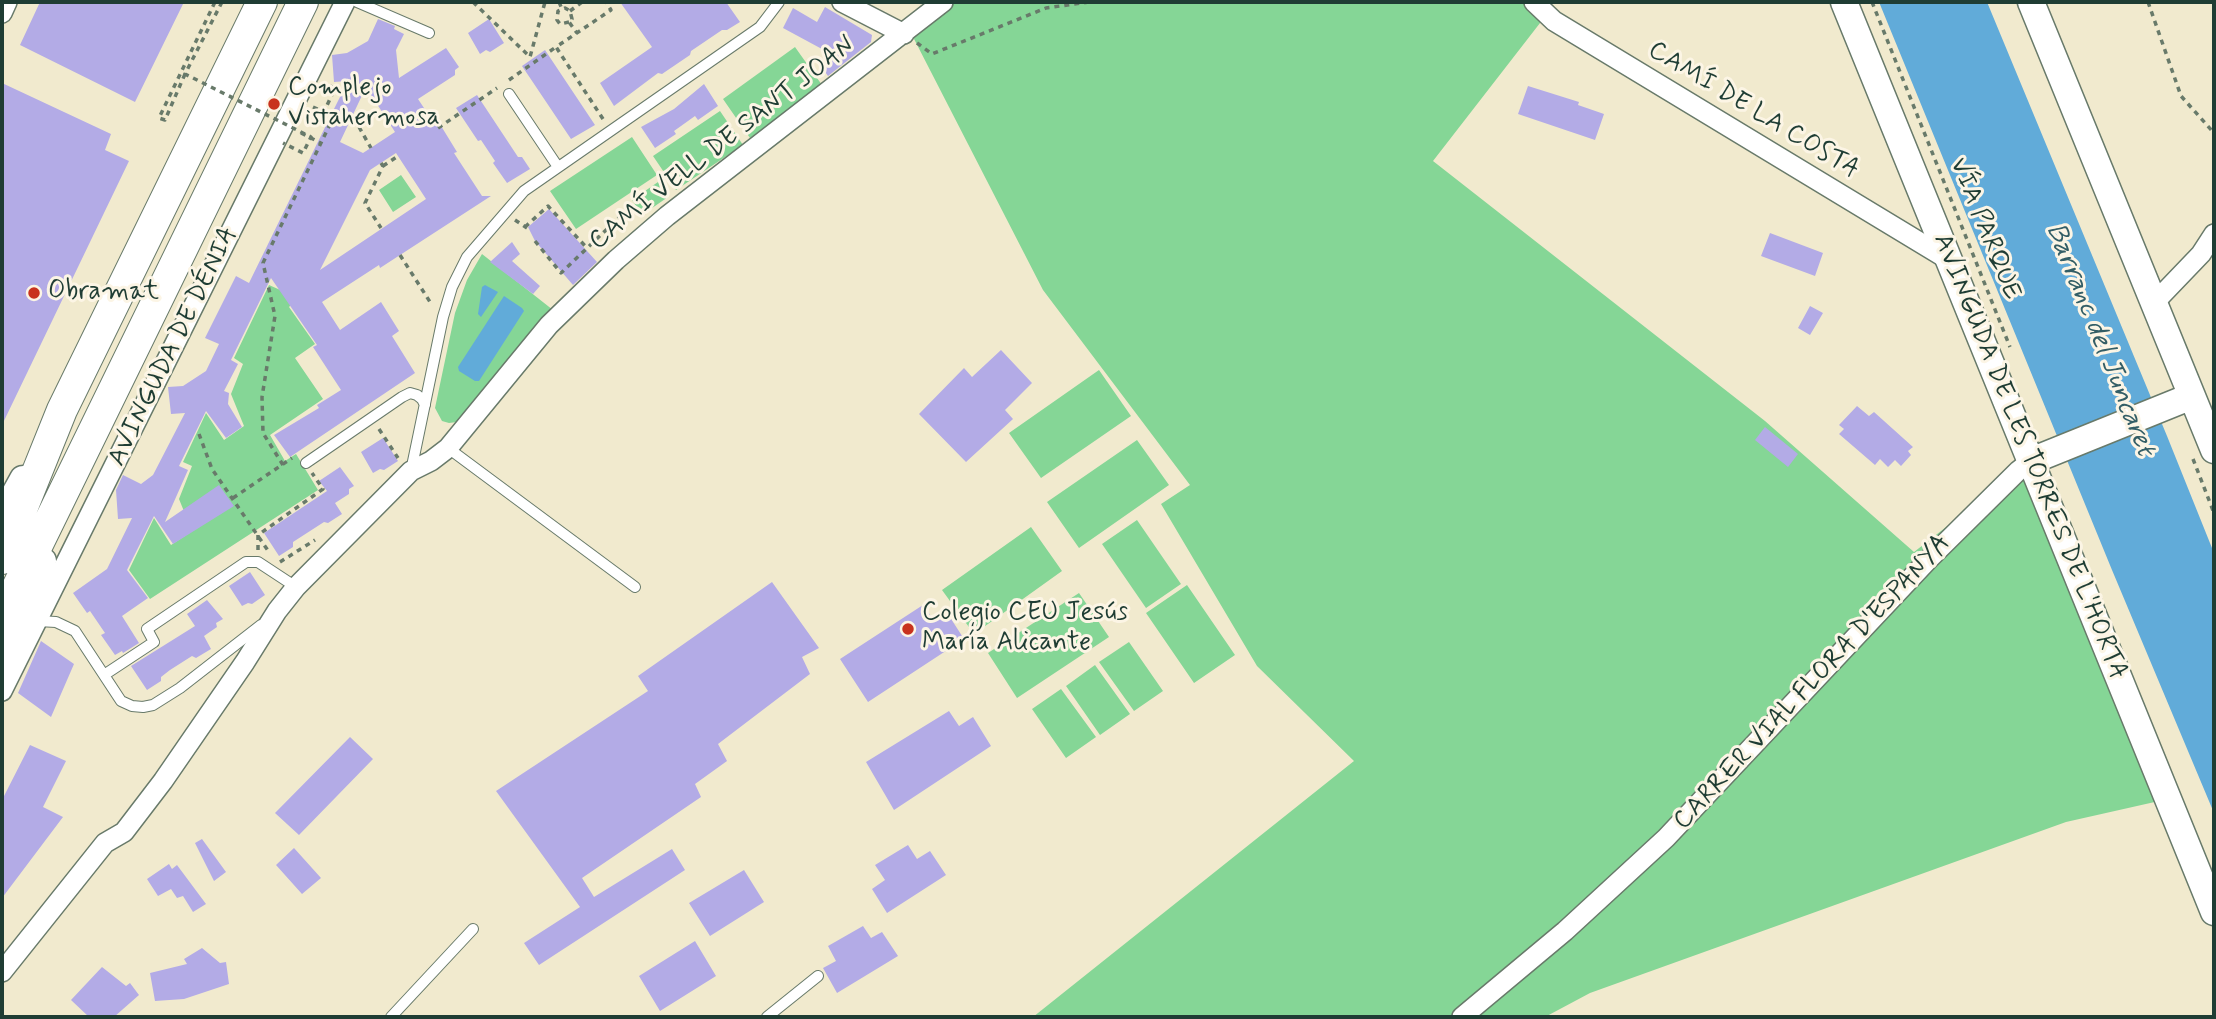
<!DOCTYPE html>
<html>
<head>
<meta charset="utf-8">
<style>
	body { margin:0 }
	#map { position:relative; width:2216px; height:1019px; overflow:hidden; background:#f1eace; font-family:Mynerve,sans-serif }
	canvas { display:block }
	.frame { position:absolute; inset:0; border:4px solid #1f3d34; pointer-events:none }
</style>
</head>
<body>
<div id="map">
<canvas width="2216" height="1019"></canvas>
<div class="frame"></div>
</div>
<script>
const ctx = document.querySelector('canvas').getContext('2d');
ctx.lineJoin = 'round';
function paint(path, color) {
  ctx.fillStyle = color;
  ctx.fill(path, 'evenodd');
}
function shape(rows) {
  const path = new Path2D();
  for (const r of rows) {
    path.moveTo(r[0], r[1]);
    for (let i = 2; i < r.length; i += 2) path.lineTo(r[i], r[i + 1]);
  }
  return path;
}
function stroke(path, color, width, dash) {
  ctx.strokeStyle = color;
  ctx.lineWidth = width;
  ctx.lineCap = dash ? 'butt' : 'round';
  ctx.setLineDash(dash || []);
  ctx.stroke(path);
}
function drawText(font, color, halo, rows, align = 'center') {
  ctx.font = font + ' Mynerve,sans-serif';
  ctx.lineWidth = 6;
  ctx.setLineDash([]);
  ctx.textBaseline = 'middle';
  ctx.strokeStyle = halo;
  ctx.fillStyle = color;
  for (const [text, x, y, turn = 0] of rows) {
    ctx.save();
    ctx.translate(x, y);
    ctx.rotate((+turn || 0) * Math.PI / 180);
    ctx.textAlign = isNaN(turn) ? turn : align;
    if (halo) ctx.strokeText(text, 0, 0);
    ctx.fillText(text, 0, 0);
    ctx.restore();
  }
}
const green = shape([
	[949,2,1533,2,1547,14,1433,161,1765,421,1914,552,2031,461,2168,799,2066,822,1590,993,1545,1017,1033,1017,1354,761,1257,666,1161,504,1190,485,1043,290,912,35],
	[795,47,822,85,750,138,723,99],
	[720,111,743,145,676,190,653,156],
	[632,137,657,175,576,229,550,191],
	[401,175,416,197,393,212,379,190],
	[658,182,668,197,642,215,632,200],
	[482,254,553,310,457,422,449,423,442,421,435,408,455,313,467,280],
	[269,285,287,293,293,303,289,307,315,344,295,358,323,399,270,435,285,461,296,454,318,490,150,599,129,570,154,518,171,545,192,531,179,499,192,466,183,462,206,413,224,440,244,426,231,394,243,364,234,358],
	[1099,370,1131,416,1041,478,1009,433],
	[1137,440,1169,485,1079,548,1047,502],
	[1137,520,1181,584,1146,608,1102,544],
	[1031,527,1062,571,974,634,942,590],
	[1187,585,1235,655,1194,683,1146,613],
	[1079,593,1109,637,1017,698,988,653],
	[1129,642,1163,691,1134,711,1099,662],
	[1095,665,1130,714,1100,735,1066,686],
	[1061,689,1096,737,1066,758,1032,709]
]);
const water = shape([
	[1879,2,1987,2,2167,436,2214,553,2214,813,2112,570],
	[485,285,498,292,481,317,478,314,482,287],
	[504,296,522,308,524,311,479,381,475,381,459,371,458,367]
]);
const building = shape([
	[40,2,184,2,135,102,20,45],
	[620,2,726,2,740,22,727,30,722,30,691,51,690,55,662,74,658,73,614,106,600,83,652,47],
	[825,7,872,35,871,42,828,76,820,65,833,55,783,28,793,8,817,22],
	[378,19,395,26,394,29,404,34,396,50,399,78,446,48,459,67,455,70,455,75,418,99,434,123,438,121,457,152,454,153,482,196,491,196,380,268,379,265,322,302,340,330,381,302,399,331,392,336,415,373,290,457,274,435,319,408,317,405,341,390,313,347,317,345,271,278,231,360,238,364,224,391,229,393,228,404,242,427,226,438,206,411,179,466,188,470,165,522,219,485,234,506,173,544,154,516,127,570,148,598,122,616,139,643,123,653,122,651,115,655,101,635,105,633,90,611,87,613,73,593,107,569,132,518,118,519,116,490,123,475,141,484,153,475,185,413,171,414,168,387,183,386,206,371,219,344,205,338,236,276,249,283,332,113,348,81,334,82,332,55,347,53,368,41],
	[366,87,395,132,363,153,340,142],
	[396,153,426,199,320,270,370,170],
	[489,19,504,43,490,52,486,50,480,54,468,33],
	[545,50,595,125,571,139,522,66],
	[2,83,111,134,105,150,129,161,2,425],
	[704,84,718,106,698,120,695,116,674,131,676,134,655,148,641,127,674,109],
	[1528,86,1579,102,1578,105,1604,114,1595,140,1518,114],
	[477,95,518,157,522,157,530,169,507,183,493,163,495,161,481,140,478,141,456,108],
	[549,209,597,262,573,285,535,241,528,227],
	[1770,233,1823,253,1815,276,1761,256],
	[512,242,520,254,512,261,540,286,533,294,490,262],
	[1810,306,1823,313,1810,335,1798,328],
	[1001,350,1032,383,1005,410,1013,419,966,462,919,414,964,368,972,377],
	[1857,406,1869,416,1874,412,1913,447,1908,451,1911,455,1901,466,1895,460,1888,467,1880,459,1875,465,1839,434,1844,429,1839,425],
	[1765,427,1798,454,1788,467,1755,440],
	[383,438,398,461,384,470,380,469,373,473,361,452],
	[340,467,354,486,349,489,349,494,335,503,342,514,328,523,324,522,293,542,293,547,279,556,264,533,327,491,319,481],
	[250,572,265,595,252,604,248,603,242,606,229,586],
	[772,582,819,648,802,657,810,674,718,744,727,761,695,784,701,797,582,878,594,897,672,849,685,870,539,965,524,943,580,907,496,791,648,691,638,676],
	[207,600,223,619,216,623,217,627,204,636,211,649,196,658,192,656,170,670,161,677,161,681,147,690,131,666,195,626,187,614],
	[923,605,933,619,946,611,964,639,868,702,840,659],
	[41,641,74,664,51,717,18,693],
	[949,711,959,726,973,717,991,746,894,810,866,762],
	[350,737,373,759,299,835,275,813],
	[30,745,66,761,43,807,63,817,2,898,2,800],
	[202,839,226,872,214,881,195,843],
	[908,845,917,859,930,851,946,875,887,913,872,889,885,880,875,865],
	[294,848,321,878,302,894,276,865],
	[169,864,172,869,177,865,206,904,193,912,183,896,177,898,171,889,158,896,147,879],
	[744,870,764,902,710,936,689,903],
	[863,926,871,938,882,932,898,956,837,993,823,968,836,961,828,946],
	[695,941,716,976,660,1011,639,976],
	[202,948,220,963,226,962,229,984,184,999,155,1001,150,973,187,964,184,959],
	[102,967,126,986,130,983,139,995,114,1017,89,1017,71,1000]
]);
const path = shape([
	[473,2,530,57,545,2],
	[559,2,562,9],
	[1872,2,2010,347],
	[2148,2,2181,96,2214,133],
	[570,11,582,2],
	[569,22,560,24,557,20,558,11,565,8,570,11,572,19,569,22,577,33],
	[917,43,932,54,1046,8,1089,2],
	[185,74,165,120,159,118,215,2],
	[509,80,556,47],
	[313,107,324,112,335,88,323,83],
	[603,119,556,47,611,10,606,2],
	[359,127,371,148],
	[438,128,497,88],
	[301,133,321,143],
	[381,163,383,166,365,203,381,228],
	[383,166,398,156],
	[515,220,527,228],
	[525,227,548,206,587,248],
	[535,241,561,273,629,208],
	[400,255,432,305],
	[379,429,398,458],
	[199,434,212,469,269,552],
	[2193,459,2214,513],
	[283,465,263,433,262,397,275,316,263,263,334,116,324,112],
	[233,498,292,458],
	[258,550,258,535,323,489,312,473],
	[280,562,315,540]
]);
const service = shape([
	[357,2,429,33],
	[509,94,558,167],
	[448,448,635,587],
	[306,463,402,397,410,393,417,395,422,399,425,405],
	[411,471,443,317,452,287,467,257,524,191,760,27,779,2],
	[38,621,56,622,75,631,121,701,132,706,143,707,153,705,180,688,261,625],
	[104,675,154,642,147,629,246,562,258,562,296,587],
	[391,1017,473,929],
	[767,1017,818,976]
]);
const minor = shape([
	[842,2,904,34],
	[1534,2,1554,21,1949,260],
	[2,13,7,2],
	[2154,303,2201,254,2214,234],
	[2,691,345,2],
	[2,972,105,843,124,832,163,781,245,662,277,611,296,587,411,471,431,461,448,448,549,325,616,260,667,216,943,2],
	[1462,1017,1565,931,1666,838,1929,559,2018,471,2031,461]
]);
const secondary = shape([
	[1844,2,2214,912],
	[2031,2,2214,450],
	[2031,461,2192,396],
	[2,517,23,479],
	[2,670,43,561]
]);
const primary = shape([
	[2,559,62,410,262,2],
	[2,618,303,2]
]);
const pathBridge = shape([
	[222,2,185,74,311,137,303,153,283,143]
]);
const markers = [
	[274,104,7,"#c8321e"],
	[34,293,7,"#c8321e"],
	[908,629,7,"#c8321e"]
];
const poiNames = [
	["Complejo",288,89],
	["Vistahermosa",288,119],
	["Obramat",48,293],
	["Colegio CEU Jesús",922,614],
	["María Alicante",922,644]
];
const streetNames = [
	["CAMÍ DE LA COSTA",1753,111,31],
	["CAMÍ VELL DE SANT JOAN",723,144,-38],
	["VÍA PARQUE",1984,229,68],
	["AVINGUDA DE DÉNIA",174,347,-64],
	["AVINGUDA DE LES TORRES DE L'HORTA",2029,457,68],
	["CARRER VIAL FLORA D'ESPANYA",1813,683,-47]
];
const waterNames = [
	["Barranc del Juncaret",2099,340,68]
];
paint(green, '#85d696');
paint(water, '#61abd9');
paint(building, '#b3abe6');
stroke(service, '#687a6a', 12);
stroke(minor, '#687a6a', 22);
stroke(secondary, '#687a6a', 29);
stroke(primary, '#687a6a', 32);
stroke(path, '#687a6a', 3.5, [5, 5]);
stroke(service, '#fff', 10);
stroke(minor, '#fff', 19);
stroke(secondary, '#fff', 26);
stroke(primary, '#fff', 30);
stroke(pathBridge, '#687a6a', 3.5, [5, 5]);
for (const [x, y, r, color] of markers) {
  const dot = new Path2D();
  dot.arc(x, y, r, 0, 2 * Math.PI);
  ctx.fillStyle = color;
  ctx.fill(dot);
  stroke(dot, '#fcf5e5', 2.5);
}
drawText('26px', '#1f3d34', '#fcf5e5', poiNames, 'left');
drawText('26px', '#1f3d34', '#fcf5e5', streetNames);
drawText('italic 28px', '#335e66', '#fcf5e5', waterNames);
</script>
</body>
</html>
